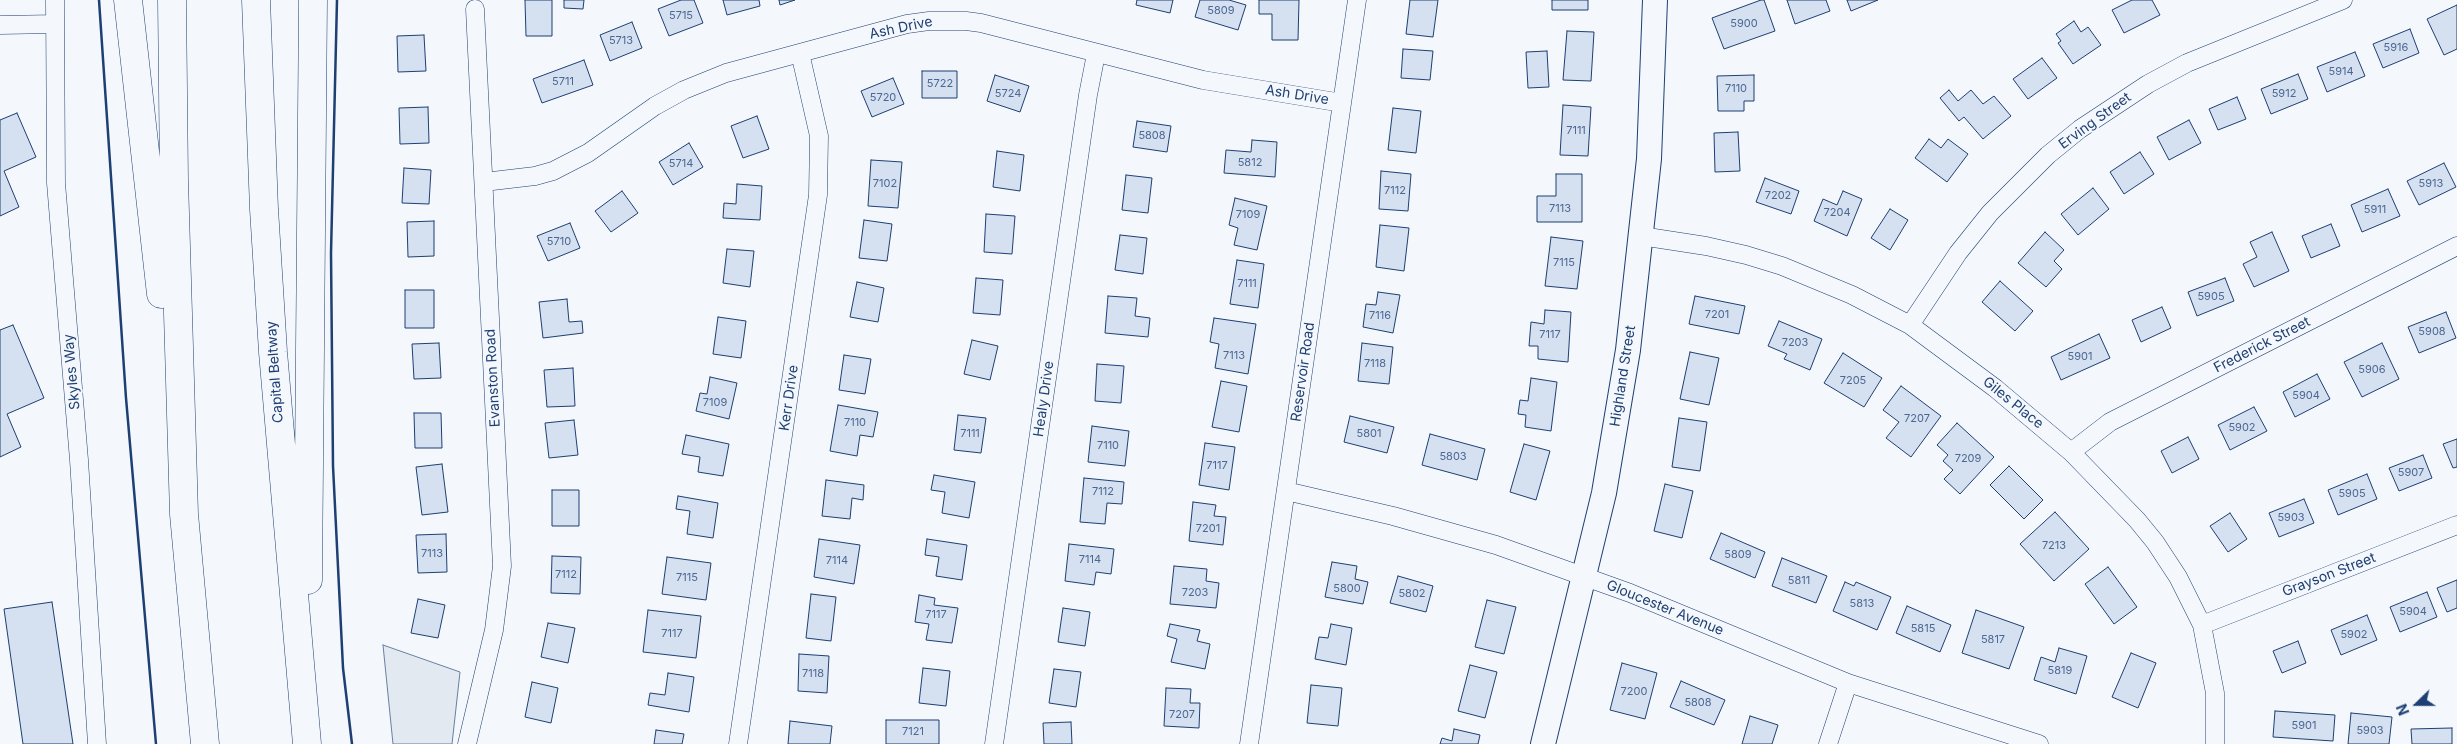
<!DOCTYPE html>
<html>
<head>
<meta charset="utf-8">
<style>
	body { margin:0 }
	#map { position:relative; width:2457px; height:744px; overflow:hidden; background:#f4f7fb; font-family:Inter,sans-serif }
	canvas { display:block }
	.north { position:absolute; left:2392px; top:679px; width:50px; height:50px; -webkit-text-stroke:4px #f4f7fb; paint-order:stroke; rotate:248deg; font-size:14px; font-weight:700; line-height:20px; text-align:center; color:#1d3f73 }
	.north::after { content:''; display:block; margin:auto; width:18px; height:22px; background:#1d3f73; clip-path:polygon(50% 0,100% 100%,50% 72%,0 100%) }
</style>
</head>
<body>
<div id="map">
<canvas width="2457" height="744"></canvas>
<div class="north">N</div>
</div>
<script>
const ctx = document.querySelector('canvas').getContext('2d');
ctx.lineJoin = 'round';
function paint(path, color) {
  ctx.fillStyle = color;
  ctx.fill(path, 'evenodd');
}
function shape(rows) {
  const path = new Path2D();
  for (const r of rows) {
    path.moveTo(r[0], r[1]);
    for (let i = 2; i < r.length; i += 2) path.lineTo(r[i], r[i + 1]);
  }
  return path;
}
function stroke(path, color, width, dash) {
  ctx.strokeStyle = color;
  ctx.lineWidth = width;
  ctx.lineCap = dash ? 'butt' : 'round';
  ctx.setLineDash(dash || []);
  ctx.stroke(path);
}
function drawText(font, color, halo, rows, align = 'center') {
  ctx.font = font + ' Inter,sans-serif';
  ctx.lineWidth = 4;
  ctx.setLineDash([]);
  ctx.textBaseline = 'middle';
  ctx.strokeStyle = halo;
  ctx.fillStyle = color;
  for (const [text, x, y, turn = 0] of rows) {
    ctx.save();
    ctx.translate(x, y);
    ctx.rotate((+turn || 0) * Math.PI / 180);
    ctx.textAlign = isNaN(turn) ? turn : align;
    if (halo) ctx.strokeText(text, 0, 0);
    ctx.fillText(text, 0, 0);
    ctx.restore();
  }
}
const green = shape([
	[383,645,460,672,452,744,393,744,383,645]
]);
const building = shape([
	[525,0,552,0,552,36,526,36,525,0],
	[564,0,584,0,583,9,564,8,564,0],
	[681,0,694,0,703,23,669,36,658,9,681,0],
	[723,0,759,0,760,6,727,15,723,0],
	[779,0,795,0,780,5,779,0],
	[1137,0,1173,0,1170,13,1136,5,1137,0],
	[1200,0,1229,0,1246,5,1238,30,1195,17,1200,0],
	[1259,0,1299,0,1298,40,1272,40,1272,14,1259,14,1259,0],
	[1410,0,1438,0,1433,37,1406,34,1410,0],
	[1552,0,1588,0,1588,10,1552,10,1552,0],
	[1761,0,1764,0,1775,31,1724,49,1712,18,1761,0],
	[1787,0,1826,0,1830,11,1795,24,1787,0],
	[1847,0,1878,0,1851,11,1847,0],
	[2132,0,2152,0,2160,15,2124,33,2112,10,2132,0],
	[2457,5,2457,49,2444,55,2427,19,2457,5],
	[2074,21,2081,32,2088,27,2101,45,2073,64,2058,43,2061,41,2056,34,2074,21],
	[632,22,642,48,610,61,600,35,632,22],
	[2410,29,2419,53,2383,68,2373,44,2410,29],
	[1567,31,1594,32,1591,81,1563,80,1567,31],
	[424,35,426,71,398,72,397,36,424,35],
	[1403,49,1433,51,1430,80,1401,78,1403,49],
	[1547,51,1549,87,1528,88,1526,52,1547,51],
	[2355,52,2365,76,2327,92,2317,67,2355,52],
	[2042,58,2057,78,2028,99,2013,79,2042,58],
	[584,60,593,85,542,103,533,79,584,60],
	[922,71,957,71,957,98,922,98,922,71],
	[2298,74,2308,99,2271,114,2261,89,2298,74],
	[995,75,1029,86,1020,112,987,101,995,75],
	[1754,75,1754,101,1744,101,1744,111,1718,111,1717,76,1754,75],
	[893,78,904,104,872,117,861,91,893,78],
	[1949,90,1958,101,1971,90,1983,104,1994,96,2011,116,1983,139,1964,117,1959,121,1940,98,1949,90],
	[2237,97,2246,119,2218,130,2209,109,2237,97],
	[1563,105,1591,107,1588,156,1560,155,1563,105],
	[428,107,429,143,400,144,399,108,428,107],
	[1393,108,1421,111,1416,153,1388,150,1393,108],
	[17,113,36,157,4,171,19,207,0,216,0,120,17,113],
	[757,116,769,149,743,158,731,126,757,116],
	[2189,120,2201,143,2169,160,2157,137,2189,120],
	[1137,121,1171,126,1167,152,1133,147,1137,121],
	[1738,132,1740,171,1715,172,1714,133,1738,132],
	[1929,139,1941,148,1948,139,1968,154,1947,182,1915,158,1929,139],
	[1252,140,1277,142,1275,177,1224,173,1226,150,1251,152,1252,140],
	[689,143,703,167,673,185,659,162,689,143],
	[997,151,1024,155,1020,191,993,187,997,151],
	[2140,152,2154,174,2124,194,2110,172,2140,152],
	[871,160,902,162,898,208,868,206,871,160],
	[2444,163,2456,187,2419,205,2407,181,2444,163],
	[404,168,431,170,429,204,402,203,404,168],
	[1381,171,1411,174,1408,211,1379,209,1381,171],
	[1556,174,1582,174,1582,222,1537,222,1537,196,1556,196,1556,174],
	[1126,175,1152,178,1148,213,1122,210,1126,175],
	[1765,178,1799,191,1791,214,1756,202,1765,178],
	[737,184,762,186,760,220,723,218,724,203,736,204,737,184],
	[2093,188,2109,209,2078,235,2061,214,2093,188],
	[2388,189,2400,216,2362,232,2351,205,2388,189],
	[622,191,638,213,611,232,595,211,622,191],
	[1843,191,1862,199,1847,236,1814,221,1823,199,1837,205,1843,191],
	[1235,198,1267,206,1257,250,1234,245,1238,228,1229,225,1235,198],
	[1890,209,1908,220,1890,250,1871,238,1890,209],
	[986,214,1015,216,1012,254,984,252,986,214],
	[864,220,892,224,887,261,859,258,864,220],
	[434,221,434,256,408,257,407,222,434,221],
	[570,223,580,248,548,261,537,236,570,223],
	[2331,224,2340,246,2311,258,2302,236,2331,224],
	[1380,225,1409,228,1404,271,1376,267,1380,225],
	[2045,232,2064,250,2054,261,2062,269,2046,287,2018,263,2045,232],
	[2272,232,2289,271,2254,287,2243,264,2257,257,2250,242,2272,232],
	[1120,235,1147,238,1143,274,1115,270,1120,235],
	[1551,237,1583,241,1577,289,1545,286,1551,237],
	[727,249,754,251,750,287,723,283,727,249],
	[1237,260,1264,264,1258,308,1230,304,1237,260],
	[976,278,1003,280,1000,315,973,313,976,278],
	[2225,278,2234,301,2197,316,2188,292,2225,278],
	[2000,281,2033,311,2015,331,1982,302,2000,281],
	[857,282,884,288,878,322,850,317,857,282],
	[405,290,434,290,434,328,405,328,405,290],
	[1378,292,1400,295,1393,333,1363,327,1366,304,1376,305,1378,292],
	[1108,296,1137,298,1135,316,1150,318,1148,337,1105,333,1108,296],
	[1695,296,1745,306,1739,334,1689,324,1695,296],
	[567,299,569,322,582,321,583,333,543,338,539,302,567,299],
	[2162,307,2171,328,2141,342,2132,320,2162,307],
	[1545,310,1571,312,1568,362,1538,359,1538,346,1529,346,1531,322,1544,324,1545,310],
	[2446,312,2456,338,2419,353,2408,327,2446,312],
	[718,317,746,321,741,358,713,354,718,317],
	[1214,318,1256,324,1248,374,1215,368,1219,344,1210,342,1214,318],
	[1779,321,1822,339,1810,370,1784,359,1787,354,1768,346,1779,321],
	[13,325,44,398,7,414,21,447,0,457,0,330,13,325],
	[2099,334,2110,358,2061,380,2051,357,2099,334],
	[972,340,998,346,990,380,964,374,972,340],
	[439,343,441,378,414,379,412,344,439,343],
	[1362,343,1393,347,1389,384,1358,381,1362,343],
	[2382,343,2399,379,2362,397,2344,362,2382,343],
	[1690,352,1719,358,1709,405,1680,399,1690,352],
	[1843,353,1882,378,1864,407,1824,383,1843,353],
	[844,355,871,359,865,394,839,390,844,355],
	[1097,364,1124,366,1121,403,1095,401,1097,364],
	[573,368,575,406,547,407,544,370,573,368],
	[2317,374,2330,399,2295,417,2283,392,2317,374],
	[710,377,737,383,729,419,696,411,700,393,707,394,710,377],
	[1531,378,1557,382,1551,431,1525,427,1526,415,1518,414,1520,400,1528,401,1531,378],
	[1221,381,1247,386,1239,432,1212,427,1221,381],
	[1901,386,1941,416,1911,457,1886,438,1899,422,1883,410,1901,386],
	[838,405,878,412,873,437,860,435,857,456,830,451,838,405],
	[2254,407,2267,431,2230,450,2218,425,2254,407],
	[414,413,441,413,442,448,415,448,414,413],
	[958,415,986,418,981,453,954,450,958,415],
	[1350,416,1394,427,1387,453,1344,442,1350,416],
	[1679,418,1707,422,1700,471,1672,467,1679,418],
	[574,420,578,455,549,458,545,423,574,420],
	[1957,423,1994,457,1960,494,1944,479,1953,470,1943,461,1948,455,1937,445,1957,423],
	[1092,426,1129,431,1125,466,1088,462,1092,426],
	[1430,434,1485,449,1477,480,1422,465,1430,434],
	[686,435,729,444,723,476,698,472,700,457,682,454,686,435],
	[2188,437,2199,459,2172,473,2161,451,2188,437],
	[2457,439,2457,467,2453,468,2443,444,2457,439],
	[1205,443,1235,447,1229,490,1199,485,1205,443],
	[1524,444,1550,451,1536,500,1510,492,1524,444],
	[2423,455,2432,478,2399,491,2389,468,2423,455],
	[442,464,448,512,422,515,416,467,442,464],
	[2009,466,2043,500,2024,519,1990,485,2009,466],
	[2367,474,2377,499,2338,515,2328,490,2367,474],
	[934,475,975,482,969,518,942,513,945,492,931,490,934,475],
	[1084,478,1124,482,1122,504,1107,503,1105,524,1080,522,1084,478],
	[826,480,864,485,863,500,852,498,850,519,822,516,826,480],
	[1665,484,1693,491,1682,538,1654,531,1665,484],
	[552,490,579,490,579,526,552,526,552,490],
	[678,496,718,503,713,538,687,534,690,511,676,509,678,496],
	[2304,499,2314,523,2279,537,2269,513,2304,499],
	[1193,502,1216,505,1214,516,1226,517,1223,545,1189,541,1193,502],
	[2055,512,2089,549,2054,581,2020,544,2055,512],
	[2230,513,2247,539,2228,552,2210,526,2230,513],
	[1721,533,1765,552,1755,578,1710,559,1721,533],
	[446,534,447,572,418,573,416,535,446,534],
	[819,539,860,545,854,584,814,577,819,539],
	[927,539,967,545,962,580,936,576,939,557,925,555,927,539],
	[1069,544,1114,549,1111,574,1096,572,1094,585,1065,581,1069,544],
	[552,556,581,557,580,594,551,593,552,556],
	[667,557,711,563,706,600,662,594,667,557],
	[1782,558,1827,576,1816,603,1772,586,1782,558],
	[1332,562,1357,566,1355,579,1368,582,1363,604,1325,597,1332,562],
	[1174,566,1207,569,1206,581,1219,583,1216,608,1170,604,1174,566],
	[2108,567,2137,607,2114,624,2085,584,2108,567],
	[1398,576,1433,586,1426,612,1390,603,1398,576],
	[2457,580,2457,608,2447,612,2437,588,2457,580],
	[1845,582,1854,586,1856,582,1891,597,1877,630,1833,611,1845,582],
	[2427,592,2437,617,2400,632,2390,607,2427,592],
	[811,594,836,597,831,641,806,638,811,594],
	[919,595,935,598,934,605,958,608,952,643,926,640,929,624,915,622,919,595],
	[418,599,445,605,438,638,411,633,418,599],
	[1487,600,1516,607,1504,654,1475,647,1487,600],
	[52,602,73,744,23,744,4,609,52,602],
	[1907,606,1951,625,1940,652,1896,633,1907,606],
	[1063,608,1090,612,1085,646,1058,642,1063,608],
	[648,610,701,616,696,658,643,652,648,610],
	[1976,610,2024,627,2009,669,1962,653,1976,610],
	[2367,615,2377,640,2341,655,2331,630,2367,615],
	[548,623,575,628,568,663,541,657,548,623],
	[1170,624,1200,630,1197,641,1210,644,1205,669,1171,662,1177,639,1167,636,1170,624],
	[1331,624,1352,628,1346,665,1315,659,1319,637,1328,638,1331,624],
	[2298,641,2306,663,2282,673,2273,651,2298,641],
	[2059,648,2087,656,2076,694,2034,680,2041,657,2055,662,2059,648],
	[2131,653,2156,663,2138,708,2112,697,2131,653],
	[799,654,829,656,827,693,798,691,799,654],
	[1622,663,1657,673,1645,719,1610,710,1622,663],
	[1470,665,1497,672,1485,718,1458,711,1470,665],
	[923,668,950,671,946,706,919,703,923,668],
	[1054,669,1081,672,1076,707,1049,703,1054,669],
	[668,673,694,677,689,712,648,705,650,693,665,695,668,673],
	[1681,681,1725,700,1714,725,1670,707,1681,681],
	[532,682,558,688,551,723,525,717,532,682],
	[1311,685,1342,688,1338,726,1307,723,1311,685],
	[1166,688,1191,689,1190,703,1200,703,1199,728,1164,726,1166,688],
	[2275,711,2335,715,2333,741,2273,737,2275,711],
	[2351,713,2392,717,2389,744,2348,744,2351,713],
	[1750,716,1778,725,1772,744,1742,744,1750,716],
	[886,720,939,720,939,744,886,744,886,720],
	[790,721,832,726,830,744,788,744,790,721],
	[1071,722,1072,744,1044,744,1043,723,1071,722],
	[2452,728,2452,744,2412,744,2411,729,2452,728],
	[1454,729,1480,735,1478,744,1440,744,1442,738,1452,741,1454,729],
	[656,730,684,734,682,744,654,744,656,730]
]);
const street = shape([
	[55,0,56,183,79,460,97,744],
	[0,25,55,24],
	[484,182,535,176,553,171,588,153,655,106,684,90,726,73,907,24,929,21,966,21,981,23,1203,80,1342,103],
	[1641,236,1706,246,1746,255,1782,266,1852,295,1910,325,1995,388,2071,452,2137,520,2155,542,2178,577,2202,625,2215,693,2215,744],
	[1910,325,1958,253,1990,213,2048,155,2080,129,2148,84,2187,63,2343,0],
	[2071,452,2110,422,2457,246],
	[1286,491,1393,516,1496,545,1630,593,1848,683,2039,744],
	[2202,625,2457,525],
	[467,744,494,630,502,566,475,9],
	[738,744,818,195,819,136,800,53],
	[994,744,1088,95,1096,54],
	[1249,744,1357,0],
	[1828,744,1848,683]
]);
const secondary = shape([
	[1543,744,1604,493,1628,350,1649,159,1655,0]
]);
const highway = shape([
	[128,0,161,294],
	[172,0,174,180,184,514,205,744],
	[256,0,264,209,273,352,307,744],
	[308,580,313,0]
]);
const wall = shape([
	[99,0,126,398,156,744],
	[337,0,331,253,333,466,343,668,352,744]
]);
const numberNames = [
	["5809",1221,11],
	["5715",681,16],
	["5900",1744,24],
	["5713",621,41],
	["5916",2396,48],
	["5914",2341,72],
	["5711",563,82],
	["5722",940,84],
	["7110",1736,89],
	["5724",1008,94],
	["5912",2284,94],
	["5720",883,98],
	["7111",1576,131],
	["5808",1152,136],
	["5812",1250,163],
	["5714",681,164],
	["7102",885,184],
	["5913",2431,184],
	["7112",1395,191],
	["7202",1778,196],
	["7113",1560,209],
	["5911",2375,210],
	["7204",1837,213],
	["7109",1248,215],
	["5710",559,242],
	["7115",1564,263],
	["7111",1247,284],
	["5905",2211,297],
	["7201",1717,315],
	["7116",1380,316],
	["5908",2432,332],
	["7117",1550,335],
	["7203",1795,343],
	["7113",1234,356],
	["5901",2080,357],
	["7118",1375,364],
	["5906",2372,370],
	["7205",1853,381],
	["5904",2306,396],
	["7109",715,403],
	["7207",1917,419],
	["7110",855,423],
	["5902",2242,428],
	["7111",970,434],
	["5801",1369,434],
	["7110",1108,446],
	["5803",1453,457],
	["7209",1968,459],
	["7117",1217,466],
	["5907",2411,473],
	["7112",1103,492],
	["5905",2352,494],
	["5903",2291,518],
	["7201",1208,529],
	["7213",2054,546],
	["7113",432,554],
	["5809",1738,555],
	["7114",1090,560],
	["7114",837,561],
	["7112",566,575],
	["7115",687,578],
	["5811",1799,581],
	["5800",1347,589],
	["7203",1195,593],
	["5802",1412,594],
	["5813",1862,604],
	["5904",2413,612],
	["7117",936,615],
	["5815",1923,629],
	["7117",672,634],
	["5902",2354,635],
	["5817",1993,640],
	["5819",2060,671],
	["7118",813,674],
	["7200",1634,692],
	["5808",1698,703],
	["7207",1182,715],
	["5901",2304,726],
	["5903",2370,731],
	["7121",913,732]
];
const streetNames = [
	["Ash Drive",901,28,-12],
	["Ash Drive",1297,95,9],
	["Erving Street",2095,121,-36],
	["Frederick Street",2262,345,-27],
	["Skyles Way",72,372,-95],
	["Capital Beltway",275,372,-94],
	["Reservoir Road",1303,372,-82],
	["Highland Street",1623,376,-81],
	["Evanston Road",493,378,-93],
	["Kerr Drive",789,398,-82],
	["Healy Drive",1044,399,-82],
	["Giles Place",2013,403,39],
	["Grayson Street",2329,575,-21],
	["Gloucester Avenue",1665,608,22]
];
paint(green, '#e3e9f0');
stroke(green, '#687fa3', 1);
paint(building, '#d5e0f0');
stroke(building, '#1d3f73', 1);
stroke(street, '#1d3f73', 19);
stroke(secondary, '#1d3f73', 26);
stroke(highway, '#1d3f73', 29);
stroke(street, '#f4f7fb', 18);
stroke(secondary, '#f4f7fb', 24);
stroke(highway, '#f4f7fb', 28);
stroke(wall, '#1d3f73', 2.5);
drawText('11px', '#4b6792', null, numberNames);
drawText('14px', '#1d3f73', '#f4f7fb', streetNames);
</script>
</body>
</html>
